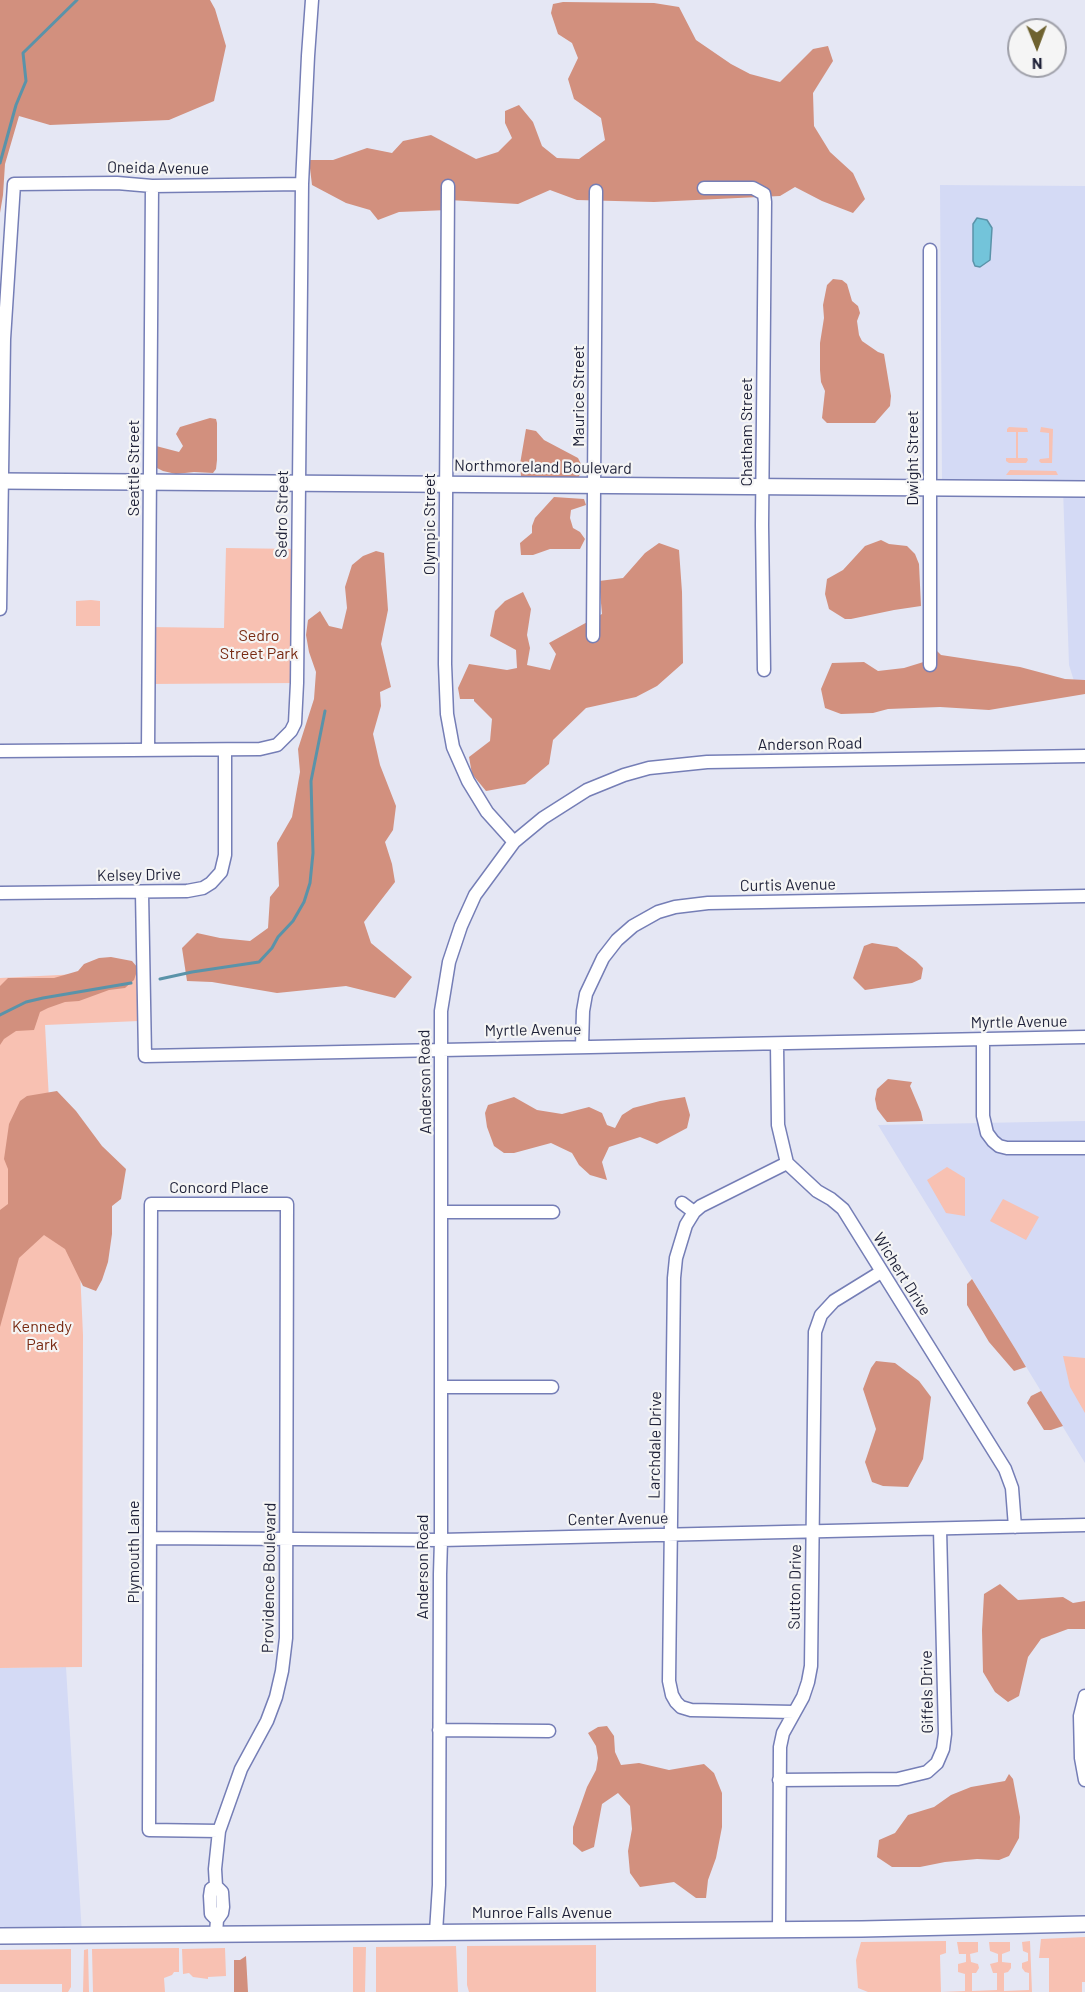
<!DOCTYPE html>
<html>
<head>
<meta charset="utf-8">
<style>
	body { margin:0 }
	#map { position:relative; width:1085px; height:1992px; overflow:hidden; background:#e5e7f4; font-family:Barlow,sans-serif }
	canvas { display:block }
	.north { position:absolute; left:1007px; top:18px; width:60px; height:60px; box-sizing:border-box; background:#f5f5f5; border:2px solid #9fa0a9; border-radius:50%; rotate:179deg; font-size:16px; font-weight:700; line-height:24px; text-align:center; color:#1e2138 }
	.north::after { content:''; display:block; margin:auto; width:21px; height:27px; background:#6e622f; clip-path:polygon(50% 0,100% 100%,50% 72%,0 100%) }
</style>
</head>
<body>
<div id="map">
<canvas width="1085" height="1992"></canvas>
<div class="north">N</div>
</div>
<script>
const ctx = document.querySelector('canvas').getContext('2d');
ctx.lineJoin = 'round';
function paint(path, color) {
  ctx.fillStyle = color;
  ctx.fill(path, 'evenodd');
}
function shape(rows) {
  const path = new Path2D();
  for (const r of rows) {
    path.moveTo(r[0], r[1]);
    for (let i = 2; i < r.length; i += 2) path.lineTo(r[i], r[i + 1]);
  }
  return path;
}
function stroke(path, color, width, dash) {
  ctx.strokeStyle = color;
  ctx.lineWidth = width;
  ctx.lineCap = dash ? 'butt' : 'round';
  ctx.setLineDash(dash || []);
  ctx.stroke(path);
}
function drawText(font, color, halo, rows, align = 'center') {
  ctx.font = font + ' Barlow,sans-serif';
  ctx.lineWidth = 4.5;
  ctx.setLineDash([]);
  ctx.textBaseline = 'middle';
  ctx.strokeStyle = halo;
  ctx.fillStyle = color;
  for (const [text, x, y, turn = 0] of rows) {
    ctx.save();
    ctx.translate(x, y);
    ctx.rotate((+turn || 0) * Math.PI / 180);
    ctx.textAlign = isNaN(turn) ? turn : align;
    if (halo) ctx.strokeText(text, 0, 0);
    ctx.fillText(text, 0, 0);
    ctx.restore();
  }
}
const built = shape([
	[940,185,1085,186,1085,482,950,482,942,480],
	[1063,489,1085,489,1085,680,1074,681,1069,665],
	[1085,1121,1085,1463,878,1125],
	[66,1667,82,1935,0,1936,0,1668]
]);
const green = shape([
	[1009,427,1027,428,1028,432,1018,432,1018,458,1027,458,1028,460,1026,463,1009,463,1006,461,1006,458,1016,458,1016,432,1007,432,1007,429],
	[1041,427,1053,429,1052,463,1041,463,1039,461,1040,459,1049,458,1049,433,1040,432],
	[1010,470,1056,471,1058,475,1006,475],
	[226,548,298,549,297,683,149,684,148,627,224,628],
	[91,600,100,601,100,626,76,626,76,601],
	[138,971,139,1021,45,1025,51,1137,79,1248,83,1335,82,1667,0,1668,0,978],
	[947,1167,965,1178,965,1216,946,1213,927,1180],
	[1003,1199,1039,1217,1026,1240,990,1221],
	[1063,1356,1085,1358,1085,1413,1070,1387],
	[1085,1937,1085,1982,1082,1982,1082,1992,1049,1992,1049,1958,1039,1958,1041,1939],
	[946,1941,946,1953,940,1955,941,1992,965,1991,965,1974,958,1972,958,1964,966,1962,966,1954,959,1954,957,1942,978,1942,978,1952,970,1954,971,1962,978,1964,979,1968,976,1973,972,1973,972,1991,997,1990,997,1973,993,1973,990,1964,998,1962,998,1954,990,1951,989,1942,1010,1942,1010,1951,1002,1954,1002,1962,1011,1963,1011,1968,1008,1972,1004,1973,1004,1991,1029,1990,1029,1973,1025,1972,1022,1968,1022,1963,1028,1961,1028,1953,1023,1951,1022,1942,1030,1941,1032,1992,868,1992,858,1988,856,1960,861,1942],
	[596,1945,596,1992,469,1992,467,1985,467,1946],
	[456,1946,458,1992,376,1992,376,1947],
	[353,1947,366,1947,365,1992,353,1992],
	[179,1948,179,1972,174,1972,172,1975,164,1978,165,1992,93,1992,92,1949],
	[225,1948,226,1976,208,1977,208,1979,193,1977,189,1973,183,1974,182,1949],
	[71,1949,71,1987,68,1992,62,1992,62,1984,0,1984,0,1950],
	[88,1949,89,1992,83,1992,84,1950]
]);
const forest = shape([
	[0,0,210,0,215,9,226,46,214,101,169,120,50,125,19,116,5,164,3,195,0,213],
	[563,2,654,3,679,7,696,40,731,64,750,74,780,82,813,49,828,46,833,61,813,93,814,126,830,152,853,173,865,199,853,213,822,201,795,187,780,196,654,202,577,200,550,190,518,204,449,200,448,210,399,212,378,220,370,210,346,203,312,185,309,160,333,160,367,148,392,153,403,141,431,135,476,159,498,152,512,138,505,123,505,111,519,105,533,122,542,146,557,158,579,159,605,140,601,118,574,99,568,79,578,58,572,43,558,34,551,13,553,4],
	[833,279,842,280,847,284,852,301,858,306,860,313,857,321,859,335,862,341,878,352,884,354,891,396,890,406,875,423,827,423,822,418,825,391,821,382,820,370,820,343,824,318,823,305,827,285],
	[210,418,216,419,217,423,217,460,216,469,213,473,194,472,176,474,163,471,155,467,154,455,156,446,179,452,183,446,176,434,180,427],
	[526,429,536,431,544,440,578,458,583,468,577,480,539,479,521,476,520,464],
	[554,497,584,499,586,505,571,510,570,518,573,528,580,532,585,539,580,549,550,549,533,555,521,555,520,543,532,533,532,526,535,518],
	[881,540,889,544,907,546,915,554,919,564,921,606,894,610,851,619,845,619,829,609,825,594,827,579,843,570,865,546],
	[659,543,679,550,682,592,683,663,657,686,636,697,586,708,553,740,549,764,525,784,486,791,472,774,469,757,490,741,492,719,474,701,474,699,460,699,458,688,469,664,507,670,517,668,516,650,490,636,495,611,505,601,523,592,531,609,527,635,530,648,527,665,550,670,556,654,549,643,602,614,599,581,623,578,645,553],
	[376,551,384,553,388,610,381,644,391,687,380,692,381,706,373,734,380,765,396,806,393,830,385,842,392,864,395,882,364,922,371,943,412,977,395,998,346,986,277,993,212,982,187,981,182,948,197,933,220,938,250,941,268,928,270,897,279,886,277,843,292,817,300,772,298,749,314,699,316,672,309,652,306,635,308,620,320,611,329,626,342,629,347,608,345,587,352,565,363,556],
	[937,651,941,655,1020,667,1065,679,1085,680,1085,694,989,710,940,707,888,709,873,713,841,714,825,708,821,689,832,663,864,662,878,671,904,668,930,660],
	[872,943,897,947,916,961,923,968,921,979,912,983,865,990,853,978,864,946],
	[111,957,132,961,138,968,134,980,125,988,109,990,79,1001,65,1002,48,1008,40,1012,34,1030,16,1031,4,1039,0,1045,0,986,8,978,54,978,78,971,84,964,99,958],
	[888,1079,912,1082,910,1086,921,1112,923,1121,887,1122,883,1117,877,1109,875,1099,877,1089],
	[57,1091,76,1111,102,1146,126,1169,121,1199,112,1206,112,1234,108,1262,102,1280,96,1291,83,1286,65,1249,44,1235,19,1258,0,1327,0,1210,8,1204,8,1169,4,1159,9,1124,20,1101,27,1096],
	[514,1097,537,1110,562,1114,589,1107,602,1113,607,1125,615,1128,622,1115,633,1108,660,1101,685,1097,690,1115,687,1128,657,1144,640,1137,609,1147,602,1162,607,1180,590,1175,579,1165,572,1153,551,1143,514,1153,504,1153,494,1146,487,1127,485,1113,488,1105],
	[972,1279,1016,1350,1026,1367,1014,1371,989,1342,967,1305,967,1284],
	[876,1361,895,1363,919,1381,931,1397,923,1459,908,1487,883,1486,872,1482,865,1462,876,1429,863,1389,871,1368],
	[1041,1391,1063,1426,1051,1430,1044,1430,1027,1403,1031,1396],
	[1000,1584,1018,1600,1063,1597,1073,1603,1085,1601,1085,1629,1068,1629,1041,1639,1028,1657,1019,1696,1008,1702,995,1692,983,1672,982,1630,984,1594],
	[607,1726,614,1736,615,1752,621,1765,639,1763,669,1770,704,1764,714,1773,722,1793,722,1827,716,1858,708,1880,706,1898,696,1898,674,1882,640,1887,630,1873,628,1851,632,1829,630,1806,618,1793,602,1804,594,1847,582,1852,573,1844,573,1827,587,1787,596,1770,598,1758,596,1746,588,1733,598,1727],
	[1009,1774,1013,1779,1020,1817,1019,1838,1009,1856,999,1860,977,1859,945,1862,920,1867,892,1867,877,1857,879,1840,895,1833,908,1815,934,1807,951,1795,971,1787,1005,1781],
	[246,1956,248,1992,234,1992,234,1960,240,1960]
]);
const water = shape([
	[977,218,987,220,992,228,990,260,980,267,975,266,973,261,973,224,977,218]
]);
const stream = shape([
	[0,163,16,105,26,81,23,53,77,0],
	[160,979,192,972,259,962,272,948,278,937,293,921,304,902,310,883,313,853,311,781,325,711],
	[0,1015,26,1002,43,998,131,983]
]);
const minor = shape([
	[448,186,445,664,447,714,453,747,468,781,487,812,514,842],
	[704,188,753,188,764,194,765,202,762,525,764,670],
	[0,609,4,339,14,184,117,183,152,186,302,184],
	[593,636,596,191],
	[930,665,930,250],
	[148,750,152,186],
	[0,751,260,749,277,745,291,731,295,723,297,683,302,184,308,56,312,0],
	[0,893,187,891,203,888,211,883,221,872,225,855,225,750],
	[142,893,145,1056,1085,1037],
	[983,1039,983,1116,987,1133,993,1141,999,1146,1007,1148,1085,1148],
	[777,1044,778,1125,787,1163,817,1191,831,1199,843,1209,848,1217,1005,1469,1012,1488,1015,1527],
	[582,1046,583,1011,586,994,603,958,617,940,633,926,658,912,675,907,708,903,1085,896],
	[787,1163,701,1206,694,1212,686,1225,676,1258,674,1278,669,1681,672,1695,676,1702,681,1707,691,1710,794,1712],
	[682,1203,694,1212],
	[442,1212,553,1212],
	[441,1387,552,1387],
	[151,1538,441,1540,1085,1525],
	[1085,1696,1080,1716,1081,1758,1085,1780],
	[439,1730,549,1731],
	[779,1780,898,1779,927,1772,937,1763,943,1749,945,1734,940,1529],
	[216,1886,211,1889,210,1896,211,1914,217,1920],
	[779,1929,780,1747,783,1733,803,1697,808,1682,811,1666,815,1332,821,1315,834,1301,881,1272],
	[436,1932,439,1885,440,1574,441,1540,441,1011,449,962,461,926,475,895,514,842,543,818,587,790,624,775,649,768,707,762,1085,756],
	[216,1933,217,1920,222,1913,223,1907,222,1892,216,1886,215,1869,219,1831,241,1769,267,1721,276,1697,282,1671,286,1638,287,1204,151,1204,149,1830,219,1831]
]);
const tertiary = shape([
	[0,481,1085,489],
	[0,1936,862,1929,1085,1924]
]);
const streetNames = [
	["Oneida Avenue",158,168,1],
	["Maurice Street",579,396,-90],
	["Chatham Street",747,432,-90],
	["Dwight Street",913,458,-90],
	["Northmoreland Boulevard",543,467,1],
	["Seattle Street",134,468,-90],
	["Sedro Street",282,514,-89],
	["Olympic Street",430,524,-90],
	["Anderson Road",810,744,-1],
	["Kelsey Drive",139,875,-1],
	["Curtis Avenue",788,885,-1],
	["Myrtle Avenue",1019,1022,-1],
	["Myrtle Avenue",533,1030,-1],
	["Anderson Road",425,1082,-91],
	["Concord Place",219,1188],
	["Wichert Drive",902,1274,58],
	["Larchdale Drive",655,1445,-89],
	["Center Avenue",618,1519,-1],
	["Plymouth Lane",134,1552,-90],
	["Anderson Road",423,1567,-90],
	["Providence Boulevard",269,1578,-89],
	["Sutton Drive",795,1587,-89],
	["Giffels Drive",927,1692,-91],
	["Munroe Falls Avenue",542,1913]
];
const parkNames = [
	["Sedro",259,636],
	["Street Park",259,654],
	["Kennedy",42,1327],
	["Park",42,1345]
];
paint(built, '#d4daf5');
paint(green, '#f8c1b2');
paint(forest, '#d2907e');
paint(water, '#73c4da');
stroke(water, '#5a93a9', 1.5);
stroke(stream, '#5a93a9', 3);
stroke(minor, '#757eb6', 15);
stroke(tertiary, '#757eb6', 18);
stroke(minor, '#fff', 12);
stroke(tertiary, '#fff', 15);
drawText('16px', '#1e2138', '#f5f5f5', streetNames);
drawText('16px', '#782a12', '#f5f5f5', parkNames);
</script>
</body>
</html>
